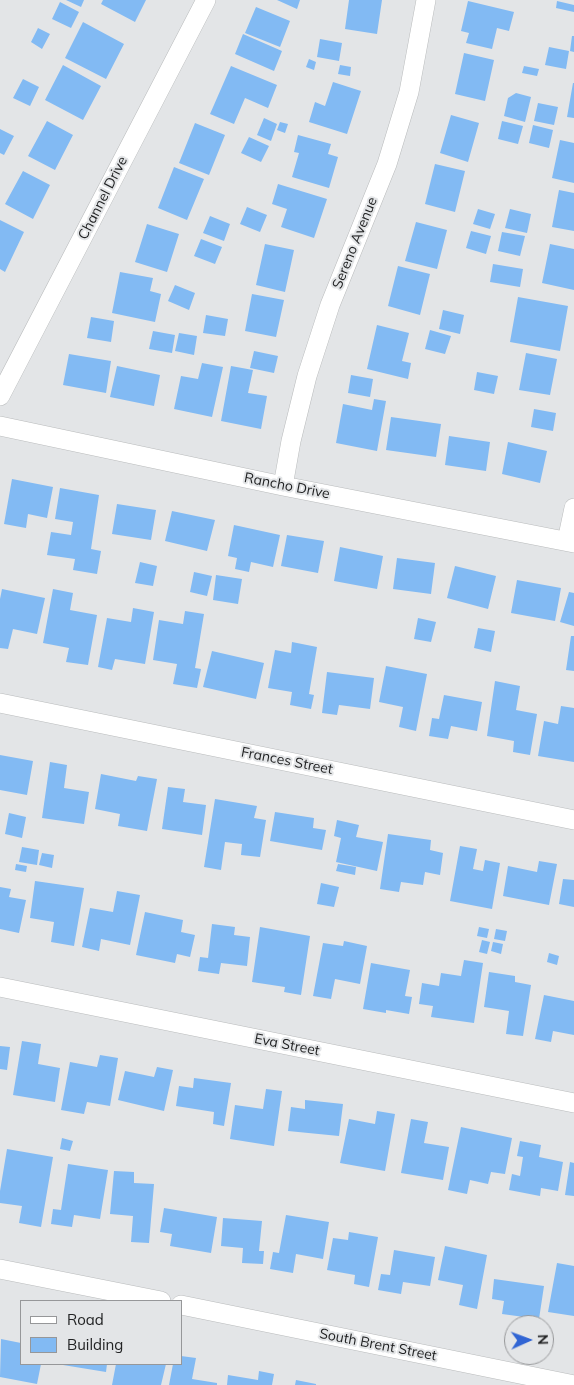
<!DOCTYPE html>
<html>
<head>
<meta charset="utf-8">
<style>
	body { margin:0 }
	#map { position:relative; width:574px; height:1385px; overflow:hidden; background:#e3e5e7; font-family:Mulish,sans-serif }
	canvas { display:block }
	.legend { position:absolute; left:20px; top:1300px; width:162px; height:65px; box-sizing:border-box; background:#e3e5e7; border:1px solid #969799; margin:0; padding:6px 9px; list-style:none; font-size:15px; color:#222324 }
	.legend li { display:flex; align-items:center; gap:10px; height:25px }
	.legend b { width:25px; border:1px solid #969799 }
	.north { position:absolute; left:504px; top:1315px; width:50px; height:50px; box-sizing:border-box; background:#e3e5e7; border:1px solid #969799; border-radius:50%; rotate:88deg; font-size:14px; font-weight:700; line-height:20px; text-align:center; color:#222324 }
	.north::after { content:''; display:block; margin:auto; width:18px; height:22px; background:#3165d4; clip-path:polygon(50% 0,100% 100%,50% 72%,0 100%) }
</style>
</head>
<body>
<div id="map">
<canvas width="574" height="1385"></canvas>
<ul class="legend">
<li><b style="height:6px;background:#fff"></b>Road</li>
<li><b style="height:14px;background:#82baf3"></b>Building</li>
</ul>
<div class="north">N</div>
</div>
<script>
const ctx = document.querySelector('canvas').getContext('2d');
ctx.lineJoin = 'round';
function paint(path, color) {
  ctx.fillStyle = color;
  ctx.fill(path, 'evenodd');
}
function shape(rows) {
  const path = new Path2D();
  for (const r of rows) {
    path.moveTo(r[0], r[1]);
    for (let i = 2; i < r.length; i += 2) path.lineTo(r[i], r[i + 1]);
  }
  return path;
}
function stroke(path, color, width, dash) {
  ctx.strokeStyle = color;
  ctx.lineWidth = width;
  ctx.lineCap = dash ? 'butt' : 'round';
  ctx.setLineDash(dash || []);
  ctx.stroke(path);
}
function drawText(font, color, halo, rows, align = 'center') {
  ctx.font = font + ' Mulish,sans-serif';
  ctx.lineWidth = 4;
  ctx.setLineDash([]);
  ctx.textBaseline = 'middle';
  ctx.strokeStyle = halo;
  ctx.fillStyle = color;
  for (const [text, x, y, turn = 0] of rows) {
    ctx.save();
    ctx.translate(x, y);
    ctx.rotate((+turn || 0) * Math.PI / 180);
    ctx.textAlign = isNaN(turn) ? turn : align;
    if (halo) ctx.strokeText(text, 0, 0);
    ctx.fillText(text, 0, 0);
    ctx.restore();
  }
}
const building = shape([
	[66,0,84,0,81,7],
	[103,0,146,0,135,22,101,4],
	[277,0,300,0,297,9],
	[349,0,382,0,377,34,345,29],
	[468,1,514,12,509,31,497,28,492,49,466,43,469,33,461,31],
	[557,1,574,5,574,12,556,8],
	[60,2,79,12,71,28,52,19],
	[256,7,290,21,280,47,245,33],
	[83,22,124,44,106,79,65,58],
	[38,28,50,34,42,49,31,42],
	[243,34,282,51,274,71,235,54],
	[572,36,574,36,574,52,570,51],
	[320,39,342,43,339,61,317,57],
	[549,47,569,51,566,69,545,65],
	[464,53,494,60,485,101,455,94],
	[309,59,316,62,314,70,306,67],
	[63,65,101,86,83,120,45,100],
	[340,65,351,67,350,76,338,74],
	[231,66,277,85,268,108,245,98,234,124,210,114],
	[524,66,539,69,537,76,522,73],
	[23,79,39,87,30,106,13,98],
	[333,82,361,91,347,134,309,122,315,102,325,106],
	[573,83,574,83,574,118,567,117],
	[516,93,531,97,525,122,504,116,508,98],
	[538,103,558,107,554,125,534,121],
	[451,115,479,123,468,162,440,153],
	[264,118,277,124,271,141,257,135],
	[47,121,73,135,55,170,28,156],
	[502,121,523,126,518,144,498,139],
	[280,122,288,124,285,133,277,130],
	[195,123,225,135,209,175,179,163],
	[533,125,553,130,549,148,529,143],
	[0,129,14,136,4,155,0,153],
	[298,135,331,144,328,154,338,157,329,188,292,177,299,153,294,152],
	[249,137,269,146,261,162,241,153],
	[560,140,574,143,574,183,552,178],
	[435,164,465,171,455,212,425,204],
	[174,167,204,179,187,220,158,208],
	[23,171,50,185,33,219,5,204],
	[278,184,327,199,314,238,281,227,287,209,272,204],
	[559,190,574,193,574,231,552,227],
	[247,207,267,215,260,232,240,224],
	[478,209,495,214,490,229,473,224],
	[510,209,531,214,527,233,505,228],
	[210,216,230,224,224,241,203,233],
	[0,220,24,232,5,272,0,269],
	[416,222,447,230,437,269,405,261],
	[147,224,179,234,167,272,135,262],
	[471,231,491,236,486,254,466,248],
	[502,232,525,236,520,256,498,251],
	[201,239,222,247,215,264,194,256],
	[265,244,294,250,285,292,256,285],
	[550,244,574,249,574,290,542,283],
	[493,264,523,269,520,287,490,282],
	[398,266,430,274,420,315,388,306],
	[120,272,153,278,150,291,161,294,155,322,112,313],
	[175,285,195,293,189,310,168,301],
	[252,294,284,300,276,337,245,331],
	[518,297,568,306,560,351,510,342],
	[443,310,464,315,460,334,439,329],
	[206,315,228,319,225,336,203,333],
	[91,317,114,321,111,342,87,338],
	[377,325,409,333,402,361,411,363,408,379,367,369],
	[430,330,451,336,445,354,425,349],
	[153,331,175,335,172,353,149,349],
	[179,333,197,336,194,355,175,351],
	[254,351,278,356,274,373,250,368],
	[526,353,557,359,550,395,519,390],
	[69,354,111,361,106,393,63,385],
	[202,363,223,367,212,417,174,409,181,376,198,379],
	[117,366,160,375,154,406,110,397],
	[231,366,253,370,248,393,267,396,261,429,221,421],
	[477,372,498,376,494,394,474,390],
	[351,375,373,379,370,397,348,393],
	[374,399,386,401,377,451,336,443,343,404,372,410],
	[534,409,556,413,553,431,531,427],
	[391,417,441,424,436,457,386,450],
	[449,436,490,442,486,471,445,465],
	[508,442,547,451,540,483,502,474],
	[12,479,53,487,47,518,28,514,26,528,4,524],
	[60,488,99,495,91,549,101,551,97,574,73,570,75,559,47,555,51,532,71,535,73,522,55,519],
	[117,504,156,510,151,540,112,534],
	[172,511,215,520,207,551,165,541],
	[234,525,280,535,273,567,251,562,249,572,235,569,237,558,228,556],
	[287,535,324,541,318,573,281,566],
	[340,547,383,556,377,589,334,581],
	[397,558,435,563,431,594,393,589],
	[140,562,157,566,153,586,135,583],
	[455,566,496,576,488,609,447,598],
	[194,572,212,576,207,596,190,592],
	[216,575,242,579,238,604,213,600],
	[517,580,561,588,555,621,511,613],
	[2,589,45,598,37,634,13,629,8,649,0,648,0,599],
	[53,589,73,593,70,610,97,615,88,665,66,662,69,648,43,643],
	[569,592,574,593,574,626,560,622],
	[133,608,154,612,145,664,115,659,112,670,98,667,107,618,131,622],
	[185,611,204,614,195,668,201,669,197,688,173,684,177,664,153,660,159,620,183,624],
	[418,618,436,622,431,642,414,639],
	[478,628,495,631,491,652,474,648],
	[571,636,574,636,574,671,566,670],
	[292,642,317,647,309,694,314,695,311,709,290,705,292,692,268,688,275,650,291,653],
	[212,651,264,663,256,699,203,687],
	[386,666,427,674,416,731,399,727,403,707,379,702],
	[327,672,374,678,370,709,339,705,337,715,322,713],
	[495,681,520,686,516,710,537,714,530,755,513,752,514,741,487,736],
	[444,695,482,702,477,731,451,726,448,739,429,736,432,718,439,719],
	[561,706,574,708,574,762,538,756,544,721,558,724],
	[0,755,33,761,27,795,0,790],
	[50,762,67,765,64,788,89,792,84,824,42,818],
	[101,774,136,781,138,776,157,779,147,831,118,826,120,814,95,809],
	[168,787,185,789,183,802,206,805,202,835,162,829],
	[215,799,257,806,254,818,266,820,260,857,241,855,242,844,225,842,221,870,204,867],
	[275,812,314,818,313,828,326,830,322,850,270,841],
	[9,813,26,817,22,838,5,834],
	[337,820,359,825,356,837,383,842,377,871,336,862,341,838,334,836],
	[388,834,431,840,430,850,443,853,440,875,425,872,423,885,401,882,399,892,380,889],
	[460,846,477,849,473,869,483,871,485,860,500,863,492,909,450,901],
	[22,847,39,850,37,865,19,862],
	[42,853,54,855,52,868,39,865],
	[539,861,557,864,549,905,503,896,508,866,537,872],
	[16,864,27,866,26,872,15,870],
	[338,864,356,867,355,875,336,871],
	[563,879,574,880,574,907,559,904],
	[35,881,84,888,74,946,51,942,54,922,30,918],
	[321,883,339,887,334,907,317,904],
	[0,887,11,889,9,897,26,900,19,933,0,929],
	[117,891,140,895,130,945,101,939,99,951,82,947,90,908,113,912],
	[145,912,183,920,181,932,195,935,190,957,177,954,175,963,136,955],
	[212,924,235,927,234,935,250,937,247,966,221,963,219,974,198,971,200,957,208,958],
	[260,927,310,936,301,995,284,992,285,987,252,982],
	[479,927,489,929,487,938,477,936],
	[496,929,507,931,505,941,494,939],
	[482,940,490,942,487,954,479,952],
	[344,941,367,946,360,984,335,979,331,999,313,996,323,943,343,946],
	[493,942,503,944,501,954,491,951],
	[549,953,559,956,557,965,547,962],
	[464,960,483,963,474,1023,431,1017,433,1006,419,1004,422,983,439,986,441,973,461,976],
	[371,963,410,970,405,996,412,997,409,1014,386,1010,386,1013,363,1009],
	[489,972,515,976,515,982,531,985,523,1036,506,1034,509,1011,484,1007],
	[544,995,574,1001,574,1035,553,1031,551,1042,535,1039],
	[22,1041,41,1044,38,1064,60,1068,55,1102,13,1095],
	[0,1046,10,1047,7,1070,0,1069],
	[100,1055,118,1058,110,1106,87,1102,84,1114,61,1110,70,1062,97,1067],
	[157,1067,173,1070,164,1111,118,1100,125,1071,154,1077],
	[194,1078,231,1083,224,1126,213,1124,214,1112,176,1106,179,1086,193,1088],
	[266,1089,282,1091,274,1146,230,1139,235,1105,263,1109],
	[305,1100,343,1104,339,1136,288,1131,291,1107,305,1109],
	[377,1111,395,1114,385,1171,340,1163,349,1119,375,1124],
	[411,1119,428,1122,424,1143,449,1147,443,1180,401,1173],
	[461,1127,512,1138,505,1174,491,1172,488,1184,470,1180,467,1194,448,1190],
	[62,1138,73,1141,70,1151,60,1149],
	[520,1141,541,1145,539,1157,563,1162,558,1191,541,1188,540,1196,509,1190,512,1174,520,1176,523,1157,517,1156],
	[7,1149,53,1157,41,1227,19,1223,22,1206,0,1203,0,1191],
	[570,1162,574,1163,574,1196,565,1195],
	[68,1164,108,1170,100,1219,74,1215,72,1227,51,1224,53,1209,61,1210],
	[114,1171,134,1172,134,1183,154,1184,149,1243,131,1242,133,1216,110,1214],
	[164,1208,217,1217,211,1253,170,1246,172,1234,160,1232],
	[286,1215,329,1222,323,1259,296,1254,293,1273,270,1269,273,1252,279,1253],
	[223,1218,262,1221,259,1251,264,1251,263,1264,242,1263,243,1248,221,1246],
	[349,1232,378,1237,369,1287,354,1284,355,1275,327,1270,333,1238,348,1240],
	[445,1246,487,1255,477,1309,459,1305,463,1285,438,1280],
	[394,1250,435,1257,430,1286,403,1282,401,1294,378,1290,381,1274,390,1275],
	[557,1263,574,1266,574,1316,548,1312],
	[494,1279,544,1286,539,1319,502,1314,504,1301,492,1299],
	[1,1339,21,1343,21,1364,41,1364,37,1384,0,1377],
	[181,1356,196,1358,192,1379,217,1383,217,1385,169,1385,173,1364,181,1364],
	[63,1364,107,1364,106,1372,63,1365],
	[116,1364,166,1364,161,1385,112,1385],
	[259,1371,274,1374,272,1385,227,1385,228,1375,258,1380],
	[296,1380,316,1384,316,1385,295,1385]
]);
const minor = shape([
	[0,396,206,0],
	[0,426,283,486,574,543],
	[283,486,291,441,307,376,330,305,387,164,409,92,426,0],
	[567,541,574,508],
	[0,703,574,820],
	[0,987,574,1103],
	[0,1269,161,1301],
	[181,1305,574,1385]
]);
const streetNames = [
	["Channel Drive",103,198,-63],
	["Sereno Avenue",355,243,-68],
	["Rancho Drive",287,486,11],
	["Frances Street",287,761,11],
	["Eva Street",287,1045,11],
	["South Brent Street",378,1345,11]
];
paint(building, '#82baf3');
stroke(minor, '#b9bbbc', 20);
stroke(minor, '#fff', 19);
drawText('14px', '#222324', '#e3e5e7', streetNames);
</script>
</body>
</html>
